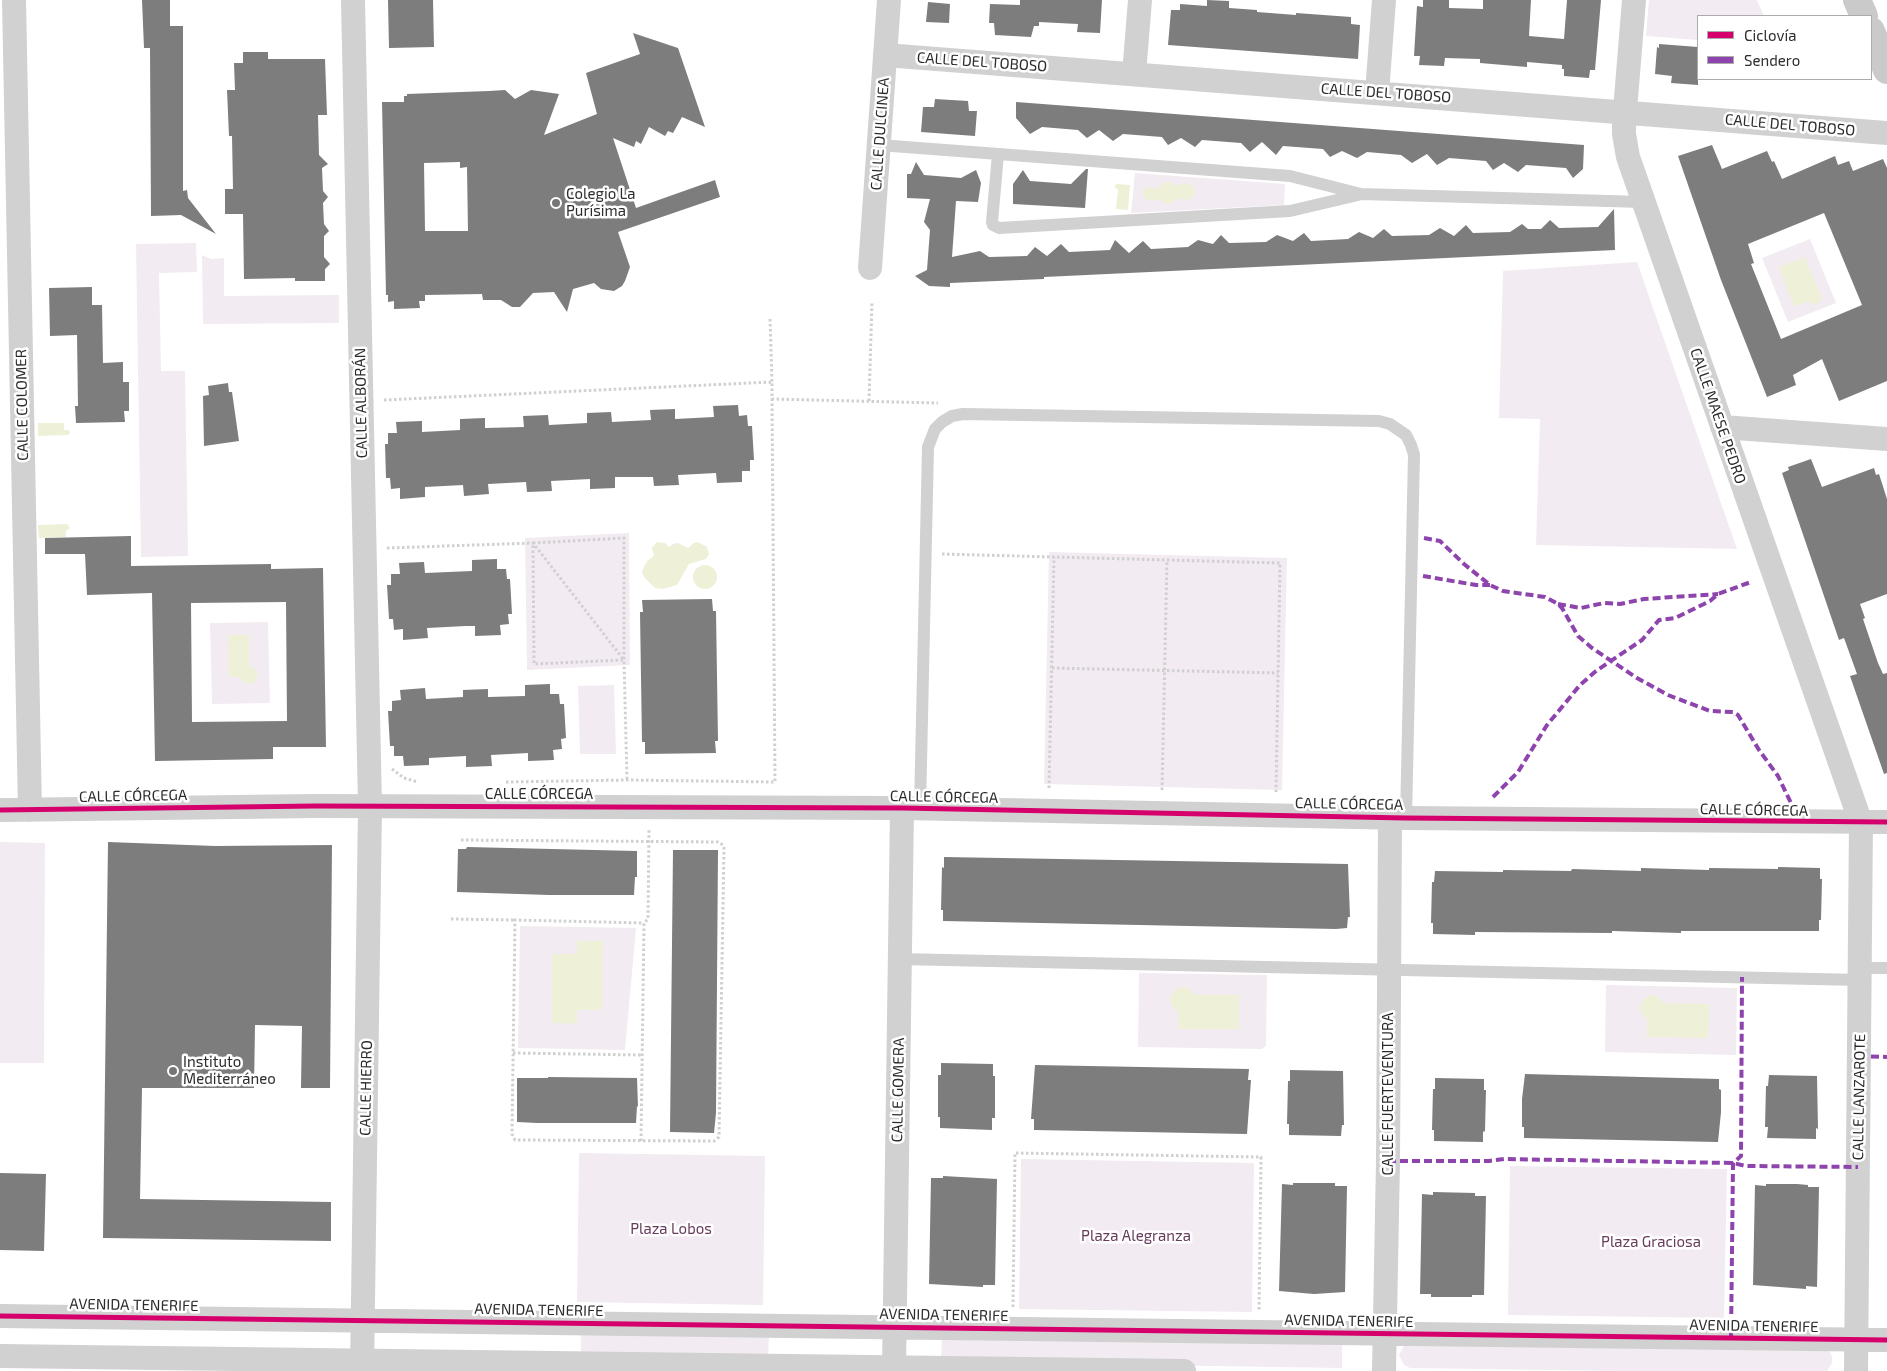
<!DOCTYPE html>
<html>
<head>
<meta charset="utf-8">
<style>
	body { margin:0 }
	#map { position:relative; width:1887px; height:1371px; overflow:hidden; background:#fff; font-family:"Exo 2",sans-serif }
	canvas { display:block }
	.legend { position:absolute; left:1697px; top:15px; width:175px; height:65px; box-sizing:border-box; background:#fff; border:1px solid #ababab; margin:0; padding:6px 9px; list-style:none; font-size:15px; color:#2c2c2c }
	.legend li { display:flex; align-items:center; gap:10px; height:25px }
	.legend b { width:25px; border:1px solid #ababab }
</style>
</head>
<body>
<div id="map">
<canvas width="1887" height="1371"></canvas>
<ul class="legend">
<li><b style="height:6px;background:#d6006c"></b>Ciclovía</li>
<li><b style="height:6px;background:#8e44ad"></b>Sendero</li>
</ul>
</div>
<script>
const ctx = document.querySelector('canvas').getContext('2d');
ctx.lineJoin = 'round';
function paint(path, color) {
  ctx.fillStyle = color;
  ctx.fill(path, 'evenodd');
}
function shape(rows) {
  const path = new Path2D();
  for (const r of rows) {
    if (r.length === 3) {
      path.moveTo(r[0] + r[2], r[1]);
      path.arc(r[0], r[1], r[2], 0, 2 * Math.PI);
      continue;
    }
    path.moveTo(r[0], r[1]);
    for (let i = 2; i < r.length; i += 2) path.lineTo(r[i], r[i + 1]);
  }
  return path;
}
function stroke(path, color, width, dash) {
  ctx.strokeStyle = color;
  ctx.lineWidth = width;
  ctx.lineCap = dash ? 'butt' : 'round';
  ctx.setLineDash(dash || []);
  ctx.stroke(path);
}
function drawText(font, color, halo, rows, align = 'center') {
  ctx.font = font + ' "Exo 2",sans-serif';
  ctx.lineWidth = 5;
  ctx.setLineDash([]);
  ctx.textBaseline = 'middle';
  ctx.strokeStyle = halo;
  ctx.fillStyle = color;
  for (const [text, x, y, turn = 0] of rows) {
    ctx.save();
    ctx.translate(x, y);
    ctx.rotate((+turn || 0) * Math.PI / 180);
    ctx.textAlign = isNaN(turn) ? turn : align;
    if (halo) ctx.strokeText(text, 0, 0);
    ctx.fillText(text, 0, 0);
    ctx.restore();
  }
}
const green = shape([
	[1649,0,1757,0,1764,16,1698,16,1698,40,1646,36],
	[1135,173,1285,184,1284,205,1131,213],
	[1810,239,1836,303,1788,322,1762,258],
	[196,243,197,272,159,273,161,371,185,371,188,556,141,557,136,244],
	[202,255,211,259,224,258,224,296,339,295,339,323,203,324],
	[1637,262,1737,549,1536,545,1540,419,1499,418,1503,271],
	[629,533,630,665,527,670,525,538],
	[1049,552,1287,558,1282,790,1044,784],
	[268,622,270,703,212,704,210,623],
	[614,685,616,754,580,754,578,686],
	[0,842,45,843,44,1063,0,1063],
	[520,926,636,928,625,1050,518,1048],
	[1139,973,1267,975,1266,1046,1262,1049,1138,1047],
	[1606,985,1737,988,1736,1055,1605,1052],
	[579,1153,765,1156,763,1305,577,1302],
	[1021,1159,1254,1163,1252,1312,1019,1309],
	[1510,1166,1727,1169,1724,1318,1508,1315],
	[581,1331,769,1334,768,1358,581,1356],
	[942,1335,1342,1339,1342,1368,941,1362],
	[1405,1344,1825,1348,1830,1352,1832,1357,1832,1363,1827,1371,1619,1371,1410,1368,1404,1365,1399,1355]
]);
const water = shape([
	[1166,182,1171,182,1178,186,1184,183,1189,184,1194,187,1195,194,1189,200,1178,198,1169,204,1163,203,1159,199,1151,201,1145,199,1143,193,1145,188,1149,187,1155,189],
	[1117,184,1130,185,1128,210,1116,209,1118,190,1114,186],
	[1805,257,1818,290,1821,292,1822,299,1816,305,1812,304,1808,301,1794,307,1779,267],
	[38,423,64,423,64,430,68,430,70,433,68,435,38,436],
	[67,524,70,528,66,531,66,537,39,538,38,525],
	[657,542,665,543,669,547,673,544,678,543,688,548,694,543,698,542,707,547,709,554,706,559,689,564,677,585,663,589,655,588,644,577,642,571,647,561,654,556,652,548],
	[705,577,12],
	[228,635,249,635,249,667,254,668,258,674,254,683,249,684,244,683,240,677,229,677],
	[577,941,603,941,602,1010,577,1010,577,1024,552,1023,552,954,577,954],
	[1182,987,1188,988,1195,995,1239,995,1239,1029,1178,1029,1178,1012,1173,1008,1170,999,1174,991],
	[1651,995,1657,996,1664,1003,1709,1004,1708,1038,1647,1037,1647,1019,1641,1013,1640,1007,1643,999]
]);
const building = shape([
	[142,0,170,0,170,26,183,26,183,191,187,190,188,198,216,234,181,215,151,216,150,48,144,48],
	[388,0,433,0,434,47,389,48],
	[1020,0,1102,0,1100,33,1077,32,1078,24,1039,22,1039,26,1034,26,1031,37,995,35,994,23,989,23,990,4,1020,5],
	[1207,0,1229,1,1229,8,1257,10,1257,12,1296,15,1296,13,1351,17,1351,24,1360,25,1358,59,1168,45,1171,10,1180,10,1180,4,1207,6],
	[1423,0,1449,0,1449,8,1483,9,1483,0,1531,0,1529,36,1564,39,1567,0,1601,0,1595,70,1590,70,1589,78,1564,76,1564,69,1562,69,1562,65,1527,62,1527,67,1480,63,1480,59,1445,58,1444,66,1419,65,1420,56,1414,56,1417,6,1423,7],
	[928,2,950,4,949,23,926,22],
	[633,33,678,48,705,127,682,117,673,133,668,131,665,136,649,127,641,144,636,141,634,147,613,138,636,208,715,180,720,197,618,232,630,267,625,281,622,286,614,291,601,289,594,283,573,289,567,312,554,292,533,293,520,307,512,307,501,300,483,300,482,294,425,295,425,301,419,301,420,308,394,309,394,301,388,302,388,295,386,295,382,102,404,102,404,96,407,96,407,94,489,91,505,90,515,99,531,90,559,94,544,135,597,114,586,73,640,54],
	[460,162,460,168,467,167,468,231,425,231,424,163],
	[1659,44,1698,47,1698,85,1671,83,1672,76,1655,74,1657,47,1659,48],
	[243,52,268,52,268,59,325,59,327,115,318,115,319,155,328,164,322,168,323,191,328,197,323,203,324,224,329,231,324,236,324,257,330,264,325,269,325,281,295,281,295,278,244,279,243,214,225,214,225,189,233,189,232,136,229,136,227,90,235,90,234,63,243,63],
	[935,99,968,101,969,111,977,111,975,136,921,132,923,107,934,107],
	[1016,102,1584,145,1583,169,1573,178,1566,168,1526,165,1518,172,1504,163,1493,170,1486,161,1449,158,1437,165,1427,154,1412,163,1401,155,1367,152,1357,158,1342,151,1330,157,1323,149,1283,146,1276,155,1262,142,1250,152,1241,143,1202,140,1195,147,1181,138,1168,145,1162,137,1123,134,1113,141,1099,130,1087,138,1078,130,1042,127,1030,134,1016,118],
	[1712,145,1722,169,1767,151,1772,162,1774,161,1782,179,1835,156,1838,165,1849,161,1853,171,1883,159,1887,168,1887,381,1839,401,1822,359,1793,375,1796,385,1767,397,1721,280,1678,156],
	[1824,213,1862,305,1781,339,1751,264,1754,263,1748,244],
	[916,162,924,175,961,178,976,170,981,183,978,202,956,201,952,257,980,251,989,257,1027,256,1035,247,1047,256,1061,244,1069,252,1110,250,1115,240,1129,253,1143,241,1151,249,1188,247,1198,240,1213,244,1221,235,1229,243,1266,242,1277,235,1293,241,1304,233,1311,241,1348,239,1359,232,1373,238,1384,229,1392,236,1429,235,1440,228,1454,236,1466,225,1473,233,1510,232,1522,224,1528,229,1541,229,1550,220,1559,228,1598,227,1614,209,1615,250,1044,277,1044,279,950,283,950,287,929,286,915,276,927,270,930,230,924,222,930,199,907,198,907,174,911,174],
	[1086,169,1088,169,1085,208,1013,204,1013,184,1023,170,1030,181,1071,184],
	[92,287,92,305,102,305,103,363,123,362,123,382,129,382,129,411,124,411,125,422,76,423,75,406,78,406,77,335,50,336,49,288],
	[228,383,229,392,232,392,239,441,204,446,203,396,209,395,208,386],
	[738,405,739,416,747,415,748,426,752,426,754,460,750,460,750,471,742,471,742,482,717,483,716,473,678,475,679,485,654,486,653,477,615,477,615,488,590,489,590,479,551,481,552,491,527,492,526,482,488,484,489,494,464,496,463,485,425,487,425,497,400,499,400,488,391,489,390,478,386,478,385,444,388,444,388,433,397,433,396,422,422,421,422,432,460,430,460,419,485,418,485,428,524,427,523,416,548,415,549,425,587,423,587,413,611,412,612,422,651,420,650,410,675,409,675,419,714,417,713,406],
	[1811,459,1822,487,1874,468,1876,475,1879,474,1887,499,1887,594,1860,604,1865,618,1863,619,1878,663,1883,674,1887,673,1887,773,1884,774,1850,676,1857,674,1844,638,1839,640,1782,473,1789,470,1788,467],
	[131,536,131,566,271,564,271,569,323,568,326,747,273,747,273,759,155,761,152,593,87,595,85,554,45,554,45,538],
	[286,602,287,721,192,722,191,603],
	[497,559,497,569,506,569,507,579,510,579,512,614,508,614,509,624,500,625,501,635,475,636,475,626,466,626,427,628,428,638,403,640,403,629,394,630,393,619,389,619,387,585,391,585,391,574,400,574,399,563,424,562,425,573,472,571,472,560],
	[712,599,713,611,716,611,718,741,715,741,716,753,645,754,645,742,642,742,640,612,643,612,642,600],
	[550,684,550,694,559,694,560,704,564,704,566,738,561,739,562,749,553,750,554,760,528,761,528,753,491,755,492,766,466,767,466,756,429,758,429,765,404,766,403,756,394,756,394,746,390,746,388,711,392,711,392,701,401,700,400,690,425,688,426,699,463,697,463,690,488,689,488,697,525,696,525,685],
	[108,842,215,846,332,845,330,1088,301,1088,302,1026,255,1025,254,1088,142,1088,140,1199,331,1202,331,1241,103,1238],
	[467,847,637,851,637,877,635,877,634,895,549,895,457,892,458,849,466,849],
	[673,850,718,850,716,1113,714,1133,670,1132],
	[944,857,1348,864,1350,917,1348,917,1347,928,1336,929,943,921,943,910,941,910,942,867,944,868],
	[1778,867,1820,868,1820,879,1822,879,1821,920,1819,920,1819,931,1681,931,1681,933,1612,931,1612,933,1475,932,1475,935,1433,934,1433,923,1431,923,1432,882,1434,882,1435,871,1503,872,1503,870,1571,871,1572,869,1641,871,1641,868,1709,870,1709,868,1778,869],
	[941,1063,993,1064,993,1076,995,1076,995,1118,992,1118,992,1130,940,1128,940,1117,938,1117,938,1075,941,1075],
	[1035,1065,1249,1069,1248,1080,1251,1080,1247,1134,1034,1130,1034,1119,1031,1119],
	[1290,1070,1343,1071,1344,1125,1342,1125,1341,1136,1289,1135,1289,1124,1287,1124,1288,1081,1290,1081],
	[1525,1074,1719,1079,1719,1089,1721,1090,1721,1112,1718,1142,1524,1138,1524,1127,1522,1127,1522,1099],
	[1769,1075,1817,1076,1818,1129,1816,1128,1816,1139,1767,1138,1768,1127,1765,1127,1766,1086,1768,1086],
	[548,1077,637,1078,638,1107,637,1106,636,1123,537,1123,517,1122,517,1078,548,1078],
	[1435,1078,1484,1079,1484,1090,1486,1090,1485,1131,1483,1132,1483,1142,1434,1141,1434,1130,1432,1130,1433,1089,1435,1089],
	[0,1173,46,1174,44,1251,0,1250],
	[943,1176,997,1179,995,1285,983,1285,983,1287,929,1284,931,1178,943,1178],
	[1293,1183,1335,1183,1335,1186,1347,1186,1345,1292,1314,1294,1279,1291,1282,1184,1293,1185],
	[1766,1184,1797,1184,1808,1185,1808,1187,1819,1187,1817,1287,1806,1286,1806,1289,1753,1285,1755,1185,1766,1186],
	[1433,1192,1475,1193,1475,1196,1486,1196,1484,1295,1472,1295,1472,1297,1431,1297,1431,1294,1420,1294,1422,1194,1433,1195]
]);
const path = shape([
	[770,319,772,382],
	[384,400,772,382,772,399,938,403],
	[869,401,872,302],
	[387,548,533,543,624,660],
	[942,554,1280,563,1276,792],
	[623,660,534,664,533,543,624,538,624,660,627,780],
	[1052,668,1278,673],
	[392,769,404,778,418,782],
	[506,782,627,780,775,782,772,399],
	[1049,788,1054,557],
	[1162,790,1167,560],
	[461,840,718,842,723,845,724,848,719,1137,714,1141,515,1140,512,1134,515,920,644,923],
	[451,919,515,920],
	[513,1053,642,1055],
	[641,1141,644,923,648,919,649,828],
	[1013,1307,1015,1153,1261,1157,1259,1311]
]);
const service = shape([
	[879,145,1290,176,1361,194,1643,202],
	[998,154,992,222,993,225,999,228,1290,211,1358,195],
	[920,809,928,447,935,429,942,422,952,416,963,414,1379,421,1390,424,1406,435,1411,445,1414,455,1406,818],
	[900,959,1860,980],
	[1860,968,1887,968]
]);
const minor = shape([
	[14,0,30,810],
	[353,0,370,806,362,1371],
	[1634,0,1624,123,1624,134,1628,157,1861,823,1856,1371],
	[885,55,1887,133],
	[1134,74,1140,0],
	[1377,93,1384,0],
	[870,268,889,0],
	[1722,427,1887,439],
	[0,810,315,806,902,808,1406,818,1887,822],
	[0,1316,1887,1340],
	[0,1356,1184,1371],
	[894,1371,902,808],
	[1384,1371,1388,1161,1390,818]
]);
const secondary = shape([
	[1857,0,1864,16],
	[1871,31,1887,70]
]);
const quiet = shape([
	[1424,538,1440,541,1464,564,1490,585,1503,591,1545,597,1558,604,1562,608,1578,636,1592,648,1637,678,1668,695,1710,711,1733,712,1738,715,1759,750,1778,776,1791,803],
	[1423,576,1476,585,1490,585],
	[1558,604,1581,608,1604,603,1620,604,1644,599,1718,594],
	[1493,797,1518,772,1547,725,1562,707,1580,685,1596,671,1642,640,1659,620,1675,618,1710,601,1718,594,1751,582],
	[1859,1056,1887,1057],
	[1388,1161,1489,1161,1504,1159,1733,1163,1746,1166,1858,1167],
	[1731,1338,1733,1163,1741,1156,1742,977]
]);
const cycleway = shape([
	[0,810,315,806,902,808,1406,818,1887,822],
	[0,1316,1887,1340]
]);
const markers = [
	[556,203,5,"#767676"],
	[173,1071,5,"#767676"]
];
const streetNames = [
	["CALLE DEL TOBOSO",982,62,4],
	["CALLE DEL TOBOSO",1386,93,4],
	["CALLE DEL TOBOSO",1790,125,5],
	["CALLE DULCINEA",880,134,-86],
	["CALLE ALBORÁN",361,403,-91],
	["CALLE COLOMER",22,405,-91],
	["CALLE MAESE PEDRO",1718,416,71],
	["CALLE CÓRCEGA",539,794],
	["CALLE CÓRCEGA",133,796,-1],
	["CALLE CÓRCEGA",944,797,1],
	["CALLE CÓRCEGA",1349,804,1],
	["CALLE CÓRCEGA",1754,810,1],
	["CALLE HIERRO",366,1088,-89],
	["CALLE GOMERA",898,1090,-89],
	["CALLE FUERTEVENTURA",1388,1094,-90],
	["CALLE LANZAROTE",1859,1097,-89],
	["AVENIDA TENERIFE",134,1305,1],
	["AVENIDA TENERIFE",539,1310,1],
	["AVENIDA TENERIFE",944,1315,1],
	["AVENIDA TENERIFE",1349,1321,1],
	["AVENIDA TENERIFE",1754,1326,1]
];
const poiNames = [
	["Colegio La",566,194],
	["Purísima",566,211],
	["Instituto",183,1062],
	["Mediterráneo",183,1079]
];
const parkNames = [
	["Plaza Lobos",671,1229],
	["Plaza Alegranza",1136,1236],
	["Plaza Graciosa",1651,1242]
];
paint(green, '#f3ebf2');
paint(water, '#eef0d7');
paint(building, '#7d7d7d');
stroke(path, '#d0d0d0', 3, [2.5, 2.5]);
stroke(service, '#d1d1d1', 12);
stroke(minor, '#d1d1d1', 24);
stroke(secondary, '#cacaca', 28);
stroke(quiet, '#8e44ad', 4, [8, 4]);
stroke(cycleway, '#d6006c', 5);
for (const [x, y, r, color] of markers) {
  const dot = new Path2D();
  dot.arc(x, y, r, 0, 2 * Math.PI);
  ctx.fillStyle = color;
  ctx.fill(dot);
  stroke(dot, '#fff', 2);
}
drawText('15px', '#2c2c2c', '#fff', streetNames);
drawText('15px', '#2c2c2c', '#fff', poiNames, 'left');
drawText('15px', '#663b5b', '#fff', parkNames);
</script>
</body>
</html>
